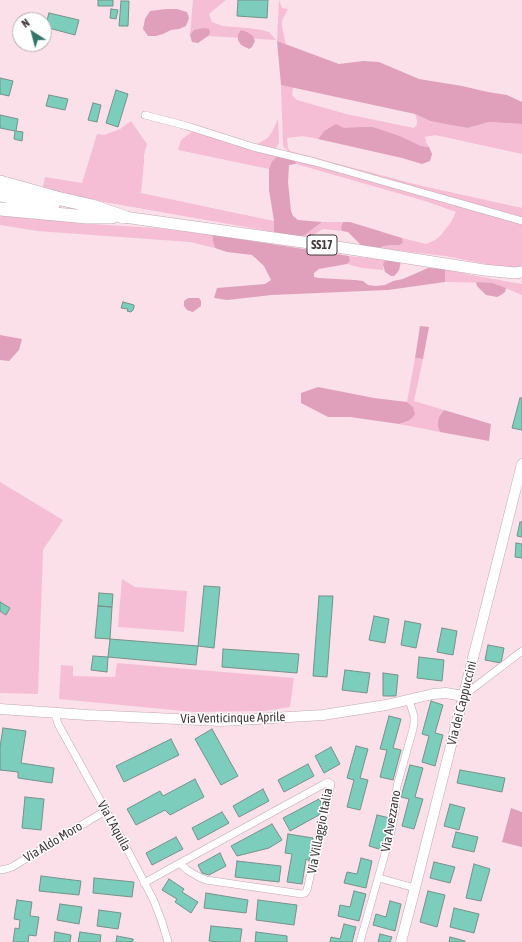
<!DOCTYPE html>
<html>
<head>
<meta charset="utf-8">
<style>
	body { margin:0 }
	#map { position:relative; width:522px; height:942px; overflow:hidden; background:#fbe0ea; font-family:"Asap Condensed",sans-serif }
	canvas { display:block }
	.north { position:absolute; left:12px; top:12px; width:40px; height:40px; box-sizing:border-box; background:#fff; border:1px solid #b4afb1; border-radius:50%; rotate:324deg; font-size:11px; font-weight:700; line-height:16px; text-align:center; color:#43383d }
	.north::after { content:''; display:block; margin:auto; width:14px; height:18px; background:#317568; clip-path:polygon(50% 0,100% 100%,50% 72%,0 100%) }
</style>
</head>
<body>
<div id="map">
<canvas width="522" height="942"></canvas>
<div class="north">N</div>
</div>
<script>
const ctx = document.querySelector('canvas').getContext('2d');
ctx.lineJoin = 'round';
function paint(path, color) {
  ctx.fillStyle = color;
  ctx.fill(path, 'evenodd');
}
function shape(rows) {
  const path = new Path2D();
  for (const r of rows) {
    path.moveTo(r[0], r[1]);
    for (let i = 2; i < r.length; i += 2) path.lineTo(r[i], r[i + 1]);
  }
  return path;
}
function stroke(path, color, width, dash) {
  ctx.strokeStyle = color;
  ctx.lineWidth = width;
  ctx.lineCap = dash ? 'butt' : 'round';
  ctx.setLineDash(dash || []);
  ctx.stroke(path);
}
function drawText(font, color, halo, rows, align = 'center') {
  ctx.font = font + ' "Asap Condensed",sans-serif';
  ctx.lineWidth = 3;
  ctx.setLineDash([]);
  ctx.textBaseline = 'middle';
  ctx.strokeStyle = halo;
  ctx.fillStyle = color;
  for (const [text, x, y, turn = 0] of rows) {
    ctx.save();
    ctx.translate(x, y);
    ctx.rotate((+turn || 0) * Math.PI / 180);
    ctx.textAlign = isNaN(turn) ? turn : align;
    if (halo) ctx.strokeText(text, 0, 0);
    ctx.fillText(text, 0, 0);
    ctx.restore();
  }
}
const green = shape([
	[193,0,226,0,209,14,212,22,223,26,248,28,262,30,269,32,276,40,190,35],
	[279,0,282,8,288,9,282,21,282,27,286,45,277,41],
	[281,85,293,87,292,95,297,100,346,114,414,128,417,124,417,120,415,114,430,121,445,124,468,128,489,122,522,124,522,154,435,135,425,137,426,142,429,147,421,146,400,136,373,127,359,127,324,131,318,139,303,136,287,138,288,148,290,151,418,185,522,208,522,217,305,158,289,152,283,146],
	[278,119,279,143,276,148,274,149,257,144,268,138,273,130],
	[131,121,147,144,144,155,144,163,141,193,274,221,274,232,42,191,45,177,82,183,97,134,104,135,120,129],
	[197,130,282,156,272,161,269,169,178,150,181,140,190,133],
	[295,160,522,223,522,268,507,268,445,256,379,248,384,246,392,245,399,245,403,243,402,238,426,244,435,240,441,235,451,222,456,212,425,201,296,164],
	[0,213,76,223,156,228,213,235,213,241,215,248,190,242,37,231,0,225],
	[322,222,343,222,341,227,342,231,323,229,310,237,307,238,302,237],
	[349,256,386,260,383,267,384,270,362,268,347,264,350,261],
	[445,269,471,275,522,284,522,295,493,283,445,282],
	[415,358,423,359,414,401,444,410,439,417,438,427,440,432,399,424,408,421,413,407,407,402],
	[0,482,63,520,43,550,38,694,0,693],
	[122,579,135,587,187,591,184,632,118,627],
	[117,663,294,678,290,707,264,711,194,712,59,699,61,665,73,666,73,676,115,677]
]);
const forest = shape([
	[166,9,177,9,187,12,189,18,186,26,179,29,171,30,163,34,156,36,148,36,143,29,145,19,150,11],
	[204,28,209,29,210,33,208,36,198,43,192,42,190,35,194,30],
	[241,30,247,32,253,36,255,41,252,47,249,49,241,45,238,40,238,35],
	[277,41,339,64,363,61,379,62,419,79,462,86,488,92,507,95,522,102,522,124,489,122,468,128,445,124,430,121,415,114,281,85],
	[336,124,344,128,359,127,373,127,400,136,421,146,429,147,432,154,430,161,422,164,402,158,318,139,324,131],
	[282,156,295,160,296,164,289,165,288,182,291,211,293,216,298,220,322,222,302,237,274,232,274,221,269,190,269,169,272,161,277,157],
	[343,222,350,222,402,238,403,243,399,245,392,245,384,246,379,248,362,246,348,232,342,231,341,227],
	[213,235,349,256,350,261,347,264,319,269,314,273,314,277,319,278,355,280,363,281,368,285,376,286,385,285,393,281,403,279,428,268,445,269,445,282,388,290,272,295,227,300,214,298,217,288,265,284,271,280,264,266,252,255,227,252,215,248,213,241],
	[386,260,401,262,399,270,397,273,394,276,391,276,385,272,383,264],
	[476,282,493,283,506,288,505,292,501,295,497,297,492,296,486,295,477,286],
	[188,298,199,298,201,301,201,306,193,312,187,310,184,306,184,301],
	[420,326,429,327,423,359,415,358],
	[0,335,22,339,19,350,9,361,0,360],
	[318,387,374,398,407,402,413,407,415,414,412,418,408,421,399,424,350,417,328,417,301,403,301,393],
	[444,410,491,424,489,441,440,432,438,427,438,422,439,417],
	[511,808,522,812,522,847,502,842]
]);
const building = shape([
	[98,0,113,0,113,6,98,6,98,0],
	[238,0,268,0,267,18,237,16,238,0],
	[121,1,129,1,128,26,119,26,121,1],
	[111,9,118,10,116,19,110,18,111,9],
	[49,13,79,20,75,35,45,27,49,13],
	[0,78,13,81,9,96,0,94,0,78],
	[116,90,128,94,118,127,106,123,116,90],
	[49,95,68,99,65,110,46,106,49,95],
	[93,103,101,105,97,122,88,120,93,103],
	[0,115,18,119,16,131,23,132,22,141,14,139,15,131,0,128,0,115],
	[123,302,134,305,134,307,133,310,131,312,127,311,128,309,121,308,123,302],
	[520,398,522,398,522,430,512,428,520,398],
	[520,522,522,522,522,537,517,536,520,522],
	[516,543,522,544,522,558,515,557,516,543],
	[204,586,220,587,214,648,198,646,204,586],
	[99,593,113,594,112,607,98,606,99,593],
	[319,596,333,596,327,677,313,676,319,596],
	[0,602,10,608,6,615,0,611,0,602],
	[98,606,112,607,110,639,95,638,98,606],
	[374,616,389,619,385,643,369,640,374,616],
	[405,621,421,624,416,648,401,645,405,621],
	[442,628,457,631,453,655,437,652,442,628],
	[110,639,198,646,196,665,108,657,110,639],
	[488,645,504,648,501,663,485,660,488,645],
	[223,649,299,654,297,673,222,667,223,649],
	[93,656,108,657,107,672,91,670,93,656],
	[419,657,444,660,442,681,417,678,419,657],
	[345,670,370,673,367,693,342,690,345,670],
	[383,673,398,675,396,696,383,696,383,673],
	[431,701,443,705,435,733,443,735,435,766,422,762,429,736,422,734,431,701],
	[389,716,401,719,393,748,401,750,393,780,380,777,387,750,380,749,389,716],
	[3,728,26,731,21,763,54,768,52,783,18,778,18,772,0,770,0,747,3,728],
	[212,729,238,776,221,785,195,739,212,729],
	[171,739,179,755,124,782,116,766,171,739],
	[356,746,368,749,360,778,368,780,360,810,347,807,354,780,347,778,356,746],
	[331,747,340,764,324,773,315,756,331,747],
	[308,764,314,776,284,792,278,780,308,764],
	[410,765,423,768,415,797,423,799,414,829,402,826,409,799,401,797,410,765],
	[460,770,505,778,502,792,457,783,460,770],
	[195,779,204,797,170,815,165,810,136,825,127,809,160,791,163,796,195,779],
	[263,789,269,801,239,817,233,806,263,789],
	[25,797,44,799,41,830,22,828,25,797],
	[319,799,322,804,319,815,290,831,283,818,319,799],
	[450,804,465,808,459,830,444,826,450,804],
	[222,812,229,823,198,840,192,828,222,812],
	[377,815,390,818,382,850,369,846,377,815],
	[272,824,282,840,269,848,237,856,231,846,272,824],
	[456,832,478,837,474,852,452,847,456,832],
	[288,834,313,838,309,861,306,859,302,884,287,882,292,854,285,853,288,834],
	[176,837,183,849,152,865,146,853,176,837],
	[220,853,226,866,209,875,202,873,198,865,220,853],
	[361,858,372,861,366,888,344,883,347,872,357,874,361,858],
	[237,861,281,866,279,882,235,877,237,861],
	[434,862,455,867,450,883,430,878,434,862],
	[474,864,490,869,481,901,466,898,474,864],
	[41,876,81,881,79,895,39,891,41,876],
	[94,878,134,882,132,897,93,893,94,878],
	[169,879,184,889,182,892,198,902,191,913,175,902,177,899,162,890,169,879],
	[354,891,366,894,359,921,338,916,340,905,350,907,354,891],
	[428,891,445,895,437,927,420,922,428,891],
	[206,893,248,900,246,913,204,908,206,893],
	[17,900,32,902,30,916,39,917,36,936,29,935,28,942,13,942,15,928,19,929,20,920,14,919,17,900],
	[258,900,297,905,294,925,256,920,258,900],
	[390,901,401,904,395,931,373,925,376,914,386,917,390,901],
	[60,904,82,907,79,924,57,920,60,904],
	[454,908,479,914,474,933,450,927,454,908],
	[99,910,121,913,118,929,97,926,99,910],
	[344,924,356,927,352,942,330,942,331,937,340,939,344,924],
	[211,926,242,929,240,942,221,942,209,941,211,926],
	[55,932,71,935,70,942,54,942,55,932],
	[80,932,101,935,100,942,78,942,80,932],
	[256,932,287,936,287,942,255,942,256,932],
	[380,934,392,937,390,942,378,942,380,934],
	[117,936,133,939,133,942,116,942,117,936],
	[450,937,465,941,465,942,449,942,450,937]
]);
const street = shape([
	[145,115,187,126,253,147,315,162,522,221],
	[463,696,522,651],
	[55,713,58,724,125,845,154,901,162,922,168,942],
	[0,870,6,869,12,867,105,811],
	[379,878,415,888],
	[144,883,180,863,187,870,199,877,206,880,302,894,305,893,307,890,331,784,328,782,324,784,180,863],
	[360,942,390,836,395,813,396,797,397,786,413,729,414,723,414,716,409,700]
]);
const secondary = shape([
	[0,709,87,715,222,721,323,715,386,705,433,694,446,693,463,696],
	[401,942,415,888,522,464]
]);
const primary = shape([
	[124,217,331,246,484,270,515,273,522,272]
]);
const highway = shape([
	[0,182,57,198,92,206,124,217],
	[0,195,53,205],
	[0,209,87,217,112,217]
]);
const shields = [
	[322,245,30]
];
const shieldNames = [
	["SS17",322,245]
];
const streetNames = [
	["Via dei Cappuccini",462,703,-76],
	["Via Venticinque Aprile",233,718,-1],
	["Via Avezzano",391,821,-80],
	["Via L'Aquila",114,826,61],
	["Via Villaggio Italia",320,831,-79],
	["Via Aldo Moro",53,842,-31]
];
paint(green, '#f5bed5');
paint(forest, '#e0a0bb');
paint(building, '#7ccdbb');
stroke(building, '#75918a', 1);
stroke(street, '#c2a8b2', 8);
stroke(secondary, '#c2a8b2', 11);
stroke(primary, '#c2a8b2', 12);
stroke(highway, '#c2a8b2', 14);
stroke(street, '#fff', 7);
stroke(secondary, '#fff', 10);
stroke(primary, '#fff', 11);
stroke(highway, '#fff', 13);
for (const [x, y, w] of shields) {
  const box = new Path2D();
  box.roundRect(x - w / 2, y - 10, w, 20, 3);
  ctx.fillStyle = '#fff';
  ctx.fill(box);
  stroke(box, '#43383d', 1);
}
drawText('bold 12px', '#43383d', null, shieldNames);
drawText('13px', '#43383d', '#fff', streetNames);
</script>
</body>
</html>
